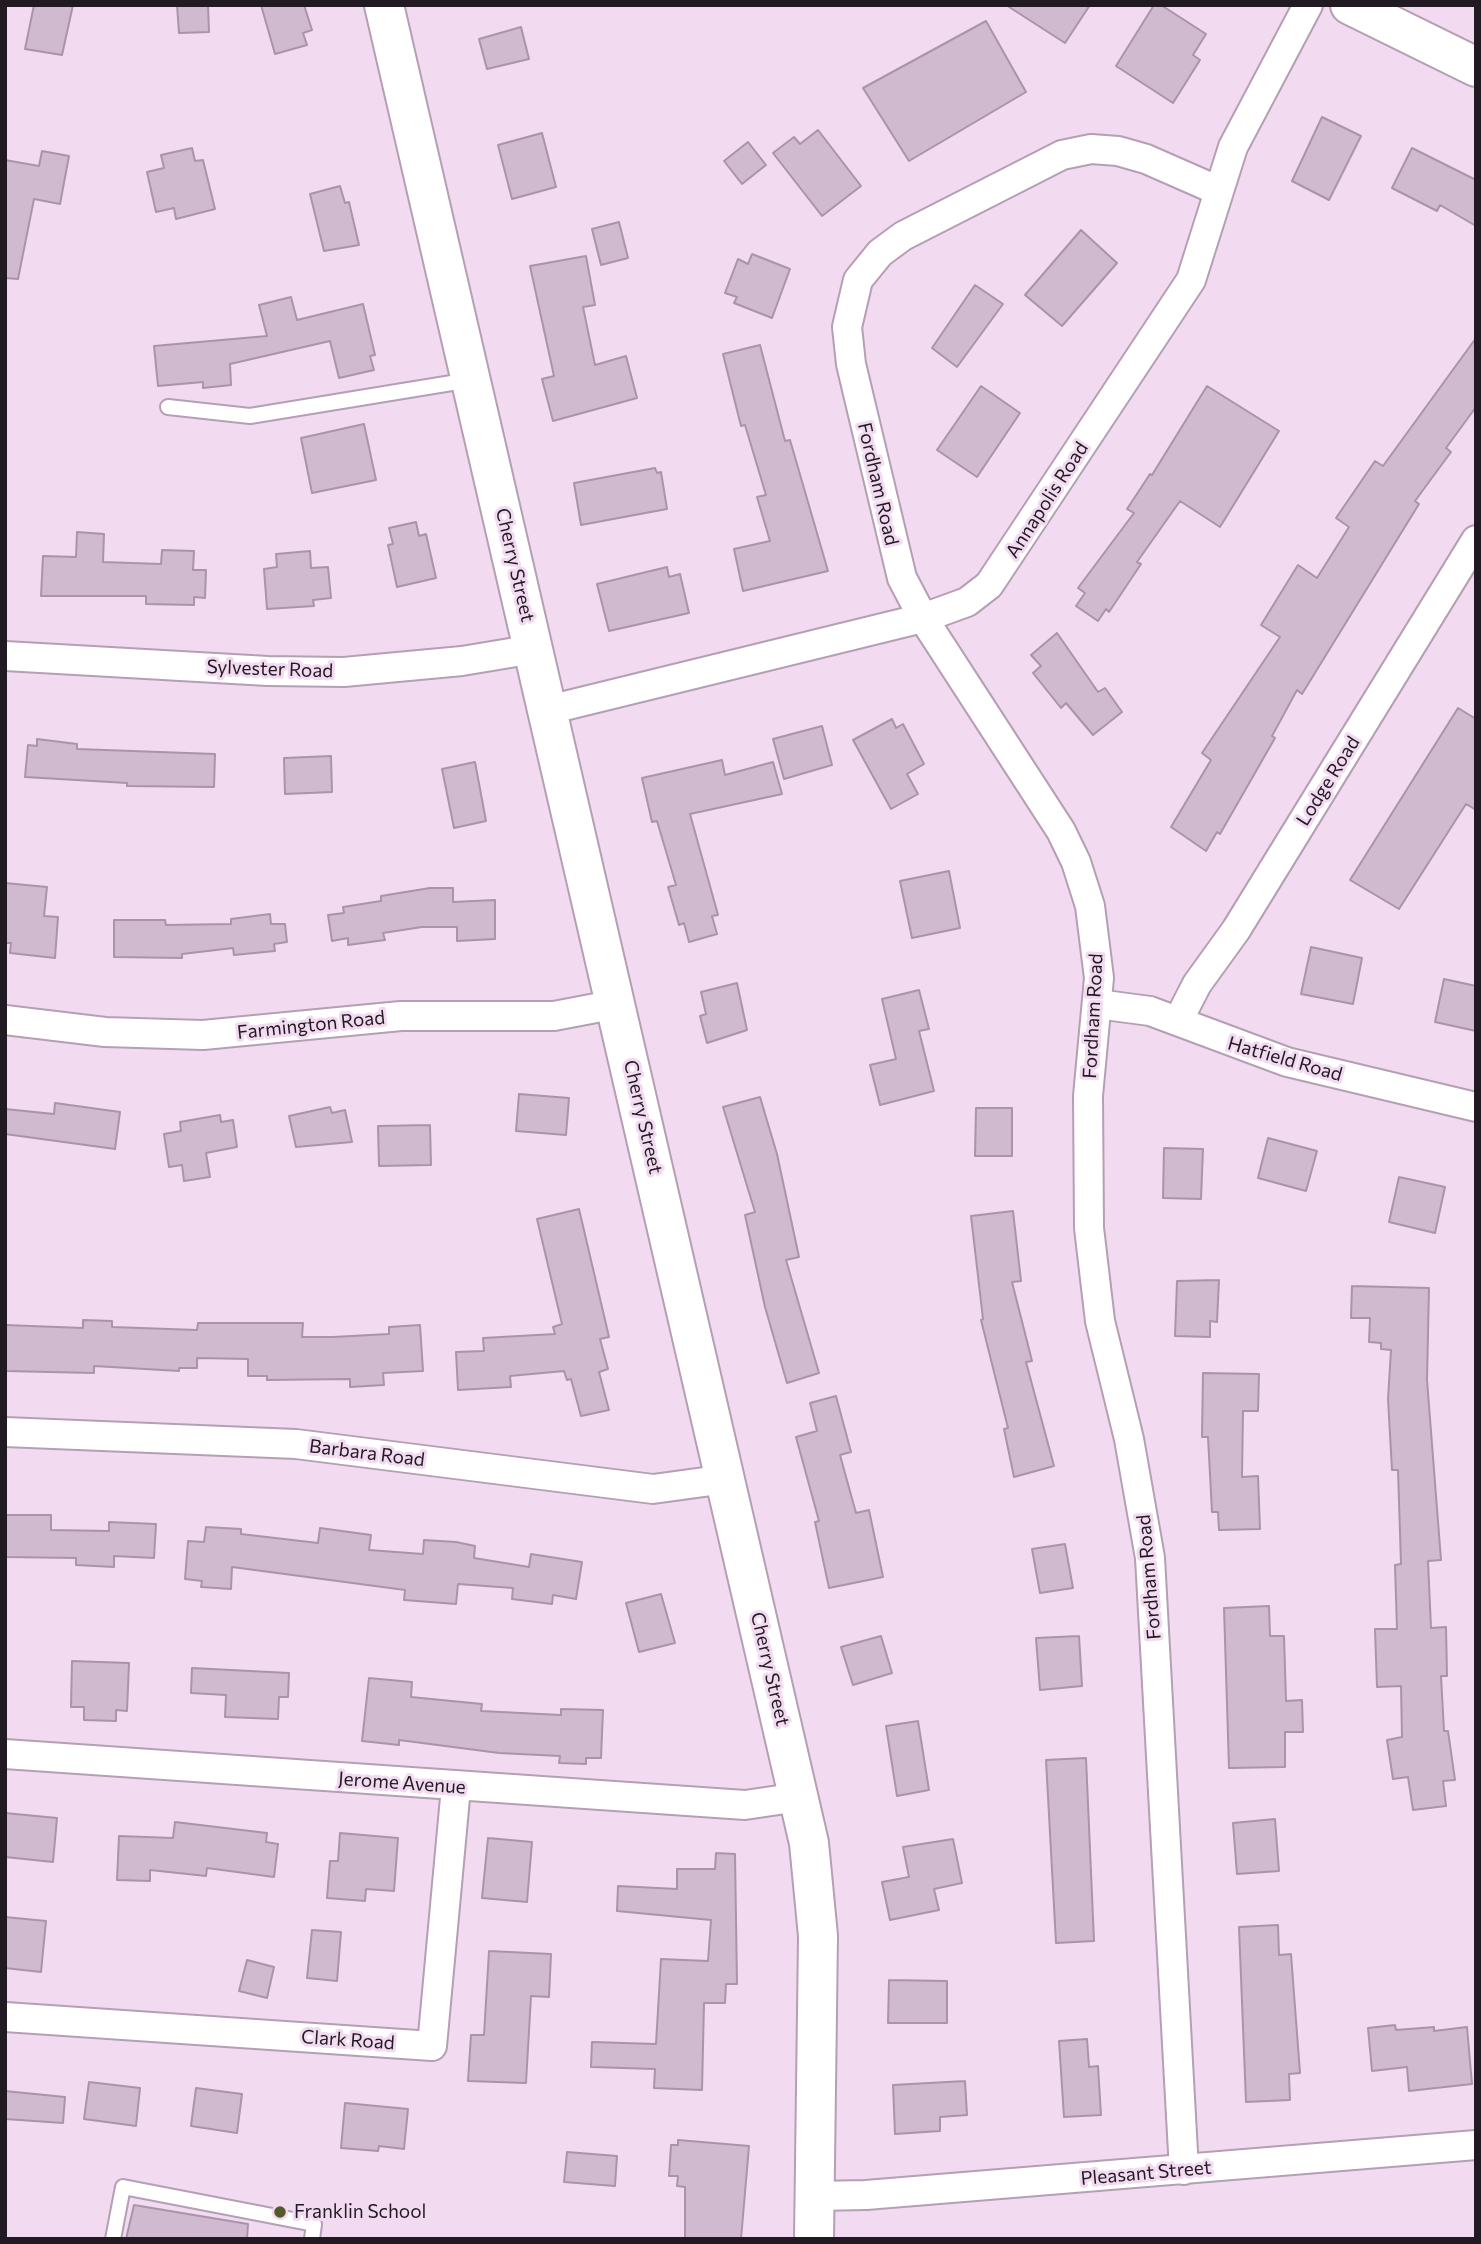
<!DOCTYPE html>
<html>
<head>
<meta charset="utf-8">
<style>
	body { margin:0 }
	#map { position:relative; width:1481px; height:2244px; overflow:hidden; background:#f2dbf0; font-family:Commissioner,sans-serif }
	canvas { display:block }
	.frame { position:absolute; inset:0; border:7px solid #221a22; pointer-events:none }
</style>
</head>
<body>
<div id="map">
<canvas width="1481" height="2244"></canvas>
<div class="frame"></div>
</div>
<script>
const ctx = document.querySelector('canvas').getContext('2d');
ctx.lineJoin = 'round';
function paint(path, color) {
  ctx.fillStyle = color;
  ctx.fill(path, 'evenodd');
}
function shape(rows) {
  const path = new Path2D();
  for (const r of rows) {
    path.moveTo(r[0], r[1]);
    for (let i = 2; i < r.length; i += 2) path.lineTo(r[i], r[i + 1]);
  }
  return path;
}
function stroke(path, color, width, dash) {
  ctx.strokeStyle = color;
  ctx.lineWidth = width;
  ctx.lineCap = dash ? 'butt' : 'round';
  ctx.setLineDash(dash || []);
  ctx.stroke(path);
}
function drawText(font, color, halo, rows, align = 'center') {
  ctx.font = font + ' Commissioner,sans-serif';
  ctx.lineWidth = 6;
  ctx.setLineDash([]);
  ctx.textBaseline = 'middle';
  ctx.strokeStyle = halo;
  ctx.fillStyle = color;
  for (const [text, x, y, turn = 0] of rows) {
    ctx.save();
    ctx.translate(x, y);
    ctx.rotate((+turn || 0) * Math.PI / 180);
    ctx.textAlign = isNaN(turn) ? turn : align;
    if (halo) ctx.strokeText(text, 0, 0);
    ctx.fillText(text, 0, 0);
    ctx.restore();
  }
}
const building = shape([
	[34,5,73,5,62,55,25,49,34,5],
	[177,5,208,5,209,32,179,33,177,5],
	[261,5,304,5,312,30,303,33,307,45,275,54,261,5],
	[1006,5,1090,5,1065,43,1006,5],
	[1154,5,1161,5,1206,34,1193,55,1200,60,1173,103,1116,66,1154,5],
	[986,21,1026,92,909,161,863,88,986,21],
	[521,27,529,59,487,69,479,39,521,27],
	[1322,117,1361,136,1329,200,1292,181,1322,117],
	[818,130,861,186,822,216,773,153,794,137,800,144,818,130],
	[542,133,556,187,512,199,498,145,542,133],
	[748,142,766,165,742,184,724,161,748,142],
	[192,148,195,161,203,160,215,209,176,219,174,208,156,212,147,172,164,168,161,155,192,148],
	[1412,148,1476,180,1476,226,1440,205,1437,211,1392,188,1412,148],
	[42,151,69,156,60,204,34,199,18,279,5,278,5,160,39,166,42,151],
	[340,186,345,203,349,202,359,245,324,251,310,194,340,186],
	[619,222,628,258,601,265,592,229,619,222],
	[1081,230,1117,263,1062,326,1025,295,1081,230],
	[752,254,790,269,772,318,734,303,737,297,725,293,738,259,748,264,752,254],
	[586,256,595,305,583,307,595,365,626,356,637,398,553,421,542,379,554,376,530,266,586,256],
	[975,285,1003,304,957,367,932,348,975,285],
	[291,297,297,320,363,304,375,355,370,356,374,370,339,378,330,341,230,364,231,385,203,388,203,382,158,386,154,346,267,336,259,305,291,297],
	[1476,338,1476,407,1446,448,1451,452,1415,501,1419,504,1302,694,1297,690,1272,736,1275,738,1220,834,1217,832,1206,851,1171,827,1211,760,1202,753,1280,637,1261,625,1298,565,1317,578,1349,527,1336,518,1375,461,1383,466,1476,338],
	[760,345,785,441,790,440,828,571,743,591,734,549,770,541,757,497,766,495,745,425,741,426,723,354,760,345],
	[981,386,1020,413,977,477,937,450,981,386],
	[1207,386,1279,431,1220,527,1180,501,1137,562,1141,564,1109,612,1106,609,1098,621,1076,606,1085,593,1078,588,1134,513,1127,509,1150,474,1152,475,1207,386],
	[364,424,376,480,312,493,301,438,364,424],
	[655,468,657,473,661,472,667,509,581,525,574,483,655,468],
	[416,522,419,536,426,534,436,578,397,587,388,545,393,544,389,528,416,522],
	[77,532,104,534,103,562,161,564,162,550,194,551,193,570,206,570,205,598,194,597,194,605,146,604,146,596,41,596,43,556,76,557,77,532],
	[310,551,311,568,328,567,331,598,313,600,314,606,267,609,264,569,277,567,276,554,310,551],
	[667,567,669,577,680,574,689,613,609,631,597,584,667,567],
	[1057,633,1098,692,1105,688,1122,712,1093,735,1066,703,1061,708,1033,673,1041,666,1031,655,1057,633],
	[1458,708,1476,719,1476,810,1466,804,1399,909,1350,880,1458,708],
	[892,719,896,728,903,724,924,764,907,774,918,794,891,809,853,740,892,719],
	[822,726,832,765,784,779,773,739,822,726],
	[37,739,77,744,77,749,215,754,214,787,127,786,127,783,25,777,28,745,37,746,37,739],
	[331,756,332,792,285,794,284,758,331,756],
	[722,760,725,775,773,762,782,794,690,814,718,915,712,916,717,934,689,942,684,923,679,925,668,887,676,885,657,821,652,822,642,778,722,760],
	[475,762,486,821,454,828,442,769,475,762],
	[949,871,960,928,912,938,900,881,949,871],
	[5,883,47,887,44,916,58,917,55,958,10,953,11,943,5,943,5,883],
	[430,888,453,888,453,902,495,900,495,939,457,941,457,927,422,927,383,933,385,940,348,945,348,938,332,941,328,915,344,913,343,907,381,901,381,896,430,888],
	[270,914,271,924,285,924,287,942,274,944,275,951,234,955,233,948,182,954,182,958,114,957,114,920,165,920,166,925,231,924,231,919,270,914],
	[1311,947,1362,958,1353,1004,1301,994,1311,947],
	[1444,979,1476,986,1476,1031,1435,1022,1444,979],
	[737,983,747,1030,707,1043,700,1016,706,1014,701,992,737,983],
	[919,990,929,1029,919,1031,934,1091,880,1105,870,1065,896,1059,882,999,919,990],
	[519,1094,569,1098,566,1135,516,1131,519,1094],
	[760,1097,777,1154,799,1257,786,1260,819,1373,787,1383,765,1307,745,1215,755,1212,723,1107,760,1097],
	[55,1103,120,1112,115,1149,5,1134,5,1109,54,1114,55,1103],
	[330,1107,332,1113,345,1110,352,1142,296,1147,289,1116,330,1107],
	[976,1108,1012,1108,1012,1156,975,1156,976,1108],
	[220,1115,221,1122,233,1120,237,1147,206,1153,210,1177,184,1181,182,1165,169,1167,164,1134,181,1131,180,1122,220,1115],
	[430,1125,431,1165,379,1166,378,1126,430,1125],
	[1268,1138,1317,1151,1306,1191,1258,1178,1268,1138],
	[1164,1148,1203,1149,1201,1199,1163,1198,1164,1148],
	[1399,1177,1445,1187,1435,1233,1389,1222,1399,1177],
	[579,1209,609,1337,600,1339,608,1369,599,1372,609,1410,581,1416,571,1379,567,1380,564,1371,510,1376,511,1387,458,1390,456,1352,484,1351,483,1338,555,1334,553,1327,562,1324,537,1219,579,1209],
	[1013,1211,1021,1281,1012,1282,1032,1361,1026,1362,1054,1466,1014,1477,1004,1429,1008,1428,981,1320,983,1319,971,1216,1013,1211],
	[1219,1280,1217,1322,1210,1321,1210,1337,1175,1336,1177,1281,1219,1280],
	[1352,1286,1429,1288,1427,1380,1441,1560,1428,1561,1431,1628,1446,1627,1447,1676,1441,1676,1444,1731,1448,1731,1455,1780,1443,1781,1446,1806,1413,1810,1408,1777,1393,1779,1387,1740,1402,1737,1401,1686,1377,1687,1375,1629,1397,1629,1395,1565,1401,1564,1398,1470,1392,1470,1388,1399,1391,1350,1381,1349,1381,1343,1369,1342,1370,1318,1351,1318,1352,1286],
	[83,1320,112,1321,112,1327,197,1330,198,1323,303,1323,302,1337,333,1337,389,1334,389,1327,420,1325,423,1371,383,1373,384,1385,350,1387,350,1379,267,1380,267,1376,248,1376,248,1359,197,1358,197,1368,179,1368,179,1371,94,1366,94,1373,5,1371,5,1325,83,1328,83,1320],
	[1203,1373,1259,1374,1258,1411,1243,1411,1242,1477,1258,1476,1260,1529,1219,1530,1218,1512,1212,1512,1208,1437,1202,1437,1203,1373],
	[836,1396,851,1452,840,1455,856,1513,869,1510,883,1577,829,1588,815,1522,819,1521,796,1437,817,1431,810,1403,836,1396],
	[5,1515,51,1515,51,1530,109,1531,109,1522,156,1524,154,1558,114,1556,114,1567,76,1565,76,1558,5,1557,5,1515],
	[206,1527,241,1529,241,1534,318,1543,320,1528,371,1535,369,1550,423,1554,424,1540,456,1542,475,1546,474,1558,529,1567,531,1554,582,1562,576,1599,553,1595,552,1604,512,1599,513,1588,458,1584,456,1604,404,1600,405,1590,232,1567,231,1589,201,1587,202,1581,185,1579,188,1541,204,1542,206,1527],
	[1065,1544,1073,1588,1040,1593,1032,1549,1065,1544],
	[661,1594,675,1643,639,1652,626,1603,661,1594],
	[1269,1606,1270,1636,1284,1636,1286,1701,1302,1700,1303,1732,1285,1732,1285,1767,1229,1768,1224,1608,1269,1606],
	[881,1636,892,1673,853,1685,841,1647,881,1636],
	[1079,1636,1082,1686,1040,1690,1036,1638,1079,1636],
	[72,1661,129,1663,127,1711,116,1710,116,1721,84,1720,84,1707,71,1707,72,1661],
	[192,1668,289,1673,288,1697,279,1697,278,1719,225,1717,226,1695,191,1693,192,1668],
	[369,1678,412,1682,411,1697,482,1704,481,1711,561,1715,561,1709,603,1710,601,1758,586,1758,586,1764,559,1763,560,1756,499,1753,399,1740,399,1745,362,1741,369,1678],
	[918,1721,929,1790,897,1796,886,1726,918,1721],
	[1086,1758,1094,1941,1056,1943,1046,1760,1086,1758],
	[5,1813,57,1818,53,1862,5,1857,5,1813],
	[1275,1819,1279,1871,1237,1874,1233,1823,1275,1819],
	[175,1822,267,1833,266,1842,278,1844,274,1877,207,1868,206,1876,150,1870,150,1881,117,1880,119,1836,173,1838,175,1822],
	[340,1833,398,1838,394,1891,366,1889,365,1901,327,1898,330,1861,338,1861,340,1833],
	[488,1838,532,1842,527,1902,482,1898,488,1838],
	[953,1839,962,1883,934,1889,939,1910,890,1920,882,1882,909,1877,903,1847,953,1839],
	[716,1853,735,1854,737,1984,726,1984,725,2003,704,2003,702,2090,654,2088,655,2069,591,2067,592,2042,656,2044,661,1959,708,1961,711,1920,617,1911,618,1886,677,1889,677,1869,715,1869,716,1853],
	[5,1917,46,1921,41,1972,5,1968,5,1917],
	[1278,1925,1279,1955,1291,1954,1300,2073,1289,2074,1290,2100,1246,2102,1239,1927,1278,1925],
	[312,1930,341,1932,337,1981,307,1978,312,1930],
	[489,1951,551,1954,549,1997,531,1996,526,2083,468,2081,471,2035,484,2035,489,1951],
	[247,1960,274,1967,267,1998,239,1991,247,1960],
	[889,1980,947,1981,947,2023,888,2023,889,1980],
	[1395,2025,1396,2030,1434,2027,1434,2031,1467,2027,1472,2084,1409,2091,1407,2067,1372,2071,1368,2028,1395,2025],
	[1087,2039,1089,2067,1098,2066,1101,2115,1064,2117,1059,2041,1087,2039],
	[965,2081,967,2115,940,2117,940,2131,895,2134,893,2085,965,2081],
	[89,2082,140,2088,136,2126,84,2119,89,2082],
	[196,2088,242,2094,237,2133,191,2126,196,2088],
	[5,2091,65,2097,63,2123,5,2119,5,2091],
	[345,2103,408,2109,404,2149,379,2146,378,2151,341,2148,345,2103],
	[678,2140,749,2146,741,2239,685,2239,685,2187,677,2186,678,2176,669,2176,671,2145,678,2145,678,2140],
	[567,2152,617,2156,615,2186,564,2182,567,2152],
	[134,2205,248,2224,247,2239,126,2239,134,2205]
]);
const lane = shape([
	[168,407,250,416,470,380],
	[113,2239,123,2187,314,2224,312,2239]
]);
const street = shape([
	[5,656,268,671,344,672,462,661,534,649],
	[548,710,923,618,967,602,989,585,1191,280,1233,147,1308,5],
	[1097,1004,1150,1011,1287,1062,1476,1107],
	[5,1020,105,1032,203,1035,401,1016,554,1016,617,1004],
	[1178,1021,1197,984,1236,930,1476,540],
	[5,1432,296,1444,653,1489,726,1479],
	[5,1754,745,1805,799,1797],
	[5,2017,432,2046,456,1787],
	[1184,2170,1150,1558,1129,1439,1100,1321,1089,1228,1088,1096,1099,978,1090,906,1076,862,1061,831,923,618,902,578,851,364,847,327,858,280,880,253,903,236,1062,155,1091,149,1118,151,1146,159,1219,191],
	[815,2196,866,2195,1476,2145]
]);
const secondary = shape([
	[384,5,809,1843,818,1936,814,2239],
	[1350,5,1476,67]
]);
const markers = [
	[280,2212,7,"#525b2a"]
];
const streetNames = [
	["Fordham Road",878,484,77],
	["Annapolis Road",1047,500,-57],
	["Cherry Street",515,565,77],
	["Sylvester Road",270,669,2],
	["Lodge Road",1328,781,-58],
	["Fordham Road",1093,1016,-87],
	["Farmington Road",311,1025,-6],
	["Hatfield Road",1285,1059,16],
	["Cherry Street",643,1117,77],
	["Barbara Road",367,1453,7],
	["Fordham Road",1149,1577,-95],
	["Cherry Street",770,1669,77],
	["Jerome Avenue",402,1783,4],
	["Clark Road",348,2040,4],
	["Pleasant Street",1146,2173,-5]
];
const poiNames = [
	["Franklin School",294,2212]
];
paint(building, '#d0bacf');
stroke(building, '#aa94a9', 2);
stroke(lane, '#b59fb3', 18);
stroke(street, '#b59fb3', 32);
stroke(secondary, '#b59fb3', 42);
stroke(lane, '#fff', 14);
stroke(street, '#fff', 28);
stroke(secondary, '#fff', 38);
for (const [x, y, r, color] of markers) {
  const dot = new Path2D();
  dot.arc(x, y, r, 0, 2 * Math.PI);
  ctx.fillStyle = color;
  ctx.fill(dot);
  stroke(dot, '#f2dbf0', 2.5);
}
drawText('19px', '#221a22', '#f2dbf0', streetNames);
drawText('19px', '#221a22', '#f2dbf0', poiNames, 'left');
</script>
</body>
</html>
